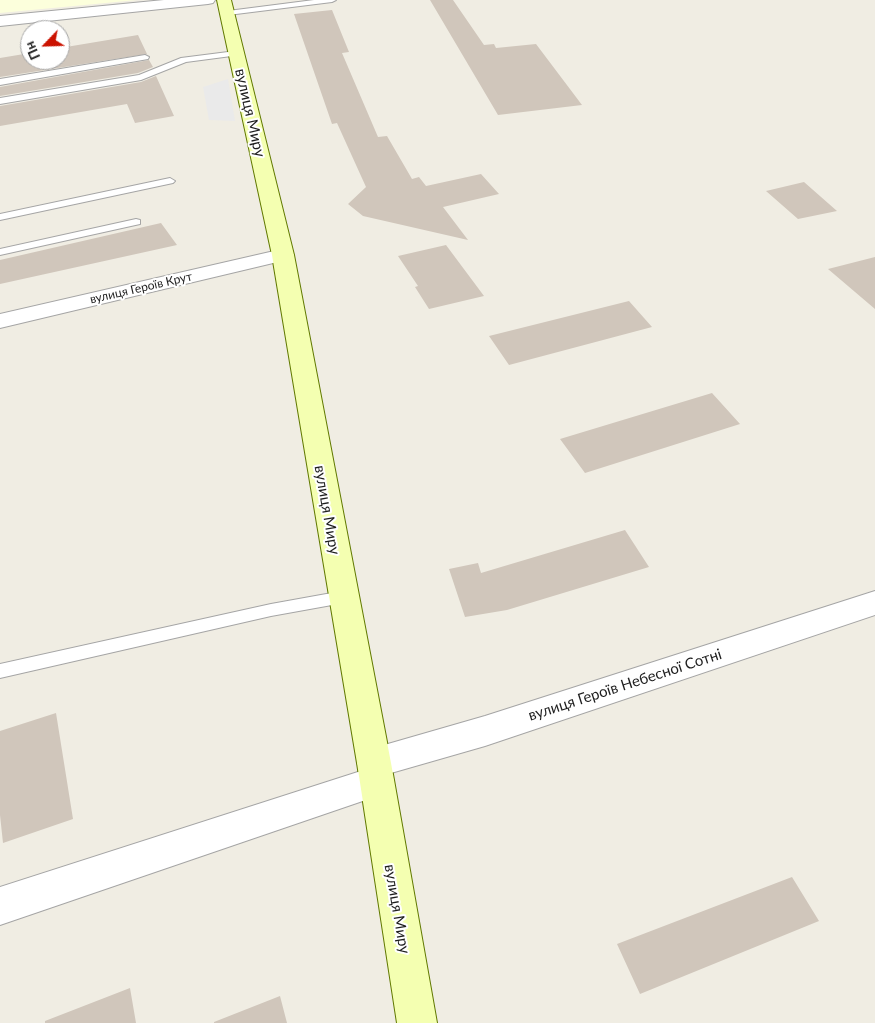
<!DOCTYPE html>
<html>
<head>
<meta charset="utf-8">
<style>
	body { margin:0 }
	#map { position:relative; width:875px; height:1023px; overflow:hidden; background:#f0ede3; font-family:Lato,sans-serif }
	canvas { display:block }
	.north { position:absolute; left:20px; top:20px; width:50px; height:50px; box-sizing:border-box; background:#fff; border:1px solid #a5a5a5; border-radius:50%; rotate:246deg; font-size:14px; font-weight:700; line-height:20px; text-align:center; color:#1e1e1e }
	.north::after { content:''; display:block; margin:auto; width:18px; height:22px; background:#cb1200; clip-path:polygon(50% 0,100% 100%,50% 72%,0 100%) }
</style>
</head>
<body>
<div id="map">
<canvas width="875" height="1023"></canvas>
<div class="north">Пн</div>
</div>
<script>
const ctx = document.querySelector('canvas').getContext('2d');
ctx.lineJoin = 'round';
function paint(path, color) {
  ctx.fillStyle = color;
  ctx.fill(path, 'evenodd');
}
function shape(rows) {
  const path = new Path2D();
  for (const r of rows) {
    path.moveTo(r[0], r[1]);
    for (let i = 2; i < r.length; i += 2) path.lineTo(r[i], r[i + 1]);
  }
  return path;
}
function stroke(path, color, width, dash) {
  ctx.strokeStyle = color;
  ctx.lineWidth = width;
  ctx.lineCap = dash ? 'butt' : 'round';
  ctx.setLineDash(dash || []);
  ctx.stroke(path);
}
function drawText(font, color, halo, rows, align = 'center') {
  ctx.font = font + ' Lato,sans-serif';
  ctx.lineWidth = 4;
  ctx.setLineDash([]);
  ctx.textBaseline = 'middle';
  ctx.strokeStyle = halo;
  ctx.fillStyle = color;
  for (const [text, x, y, turn = 0] of rows) {
    ctx.save();
    ctx.translate(x, y);
    ctx.rotate((+turn || 0) * Math.PI / 180);
    ctx.textAlign = isNaN(turn) ? turn : align;
    if (halo) ctx.strokeText(text, 0, 0);
    ctx.fillText(text, 0, 0);
    ctx.restore();
  }
}
const education = shape([
	[0,0,137,0,0,13]
]);
const parking = shape([
	[228,79,235,121,209,120,203,87]
]);
const building = shape([
	[430,0,453,0,484,45,494,44,496,48,536,44,582,105,498,115],
	[332,10,349,52,342,53,378,137,387,136,412,179,419,177,426,186,481,174,499,194,443,207,468,240,363,216,348,204,366,187,337,123,332,124,294,14],
	[138,35,147,54,0,77,0,58,30,53,30,60,60,60,60,48],
	[149,60,153,67,138,73,0,96,0,87],
	[156,76,174,116,135,123,127,104,0,126,0,106,141,82],
	[804,182,837,211,798,219,766,191],
	[161,223,177,245,0,284,0,260],
	[446,245,484,296,429,309,415,287,418,286,398,256],
	[875,257,875,309,828,269],
	[629,301,652,327,509,365,489,336],
	[712,393,740,424,585,473,560,439],
	[625,530,649,567,507,610,465,617,449,569,478,563,481,573],
	[56,713,73,819,3,843,0,815,0,731],
	[792,877,819,921,640,994,617,944],
	[130,988,136,1023,45,1023,45,1021],
	[280,996,287,1023,214,1023,214,1022]
]);
const service = shape([
	[314,0,336,0,332,2,228,15,224,13,228,11,314,0],
	[236,51,239,51,239,55,186,62,141,80,0,104,0,98,139,75,181,58,236,51],
	[145,55,149,57,148,59,0,85,0,79,145,55],
	[170,178,175,181,173,183,0,220,0,214,170,178],
	[136,219,140,220,140,224,0,255,0,249,136,219],
	[343,591,348,593,350,597,348,601,343,603,271,616,0,678,0,664,271,604,343,591]
]);
const minor = shape([
	[164,0,215,0,213,3,208,4,0,26,0,16,164,0],
	[283,249,290,251,294,255,290,259,0,328,0,314,283,249],
	[875,591,875,615,485,746,391,773,394,781,389,792,0,925,0,887,361,771,357,763,362,752,374,748,485,716,875,591]
]);
const secondary = shape([
	[217,0,231,0,294,255,391,763,437,1023,397,1023,357,763,272,255,217,0]
]);
const farStreetnames = [
	["вулиця Героїв Крут",141,288,-13]
];
const streetNames = [
	["вулиця Миру",250,113,77],
	["вулиця Миру",327,510,80],
	["вулиця Героїв Небесної Сотні",625,685,-18],
	["вулиця Миру",397,909,80]
];
paint(education, '#fcffdc');
paint(parking, '#eaeaea');
paint(building, '#d0c6bb');
stroke(service, '#a5a5a5', 2);
stroke(minor, '#a5a5a5', 2);
stroke(secondary, '#617900', 2);
paint(service, '#fff');
paint(minor, '#fff');
paint(secondary, '#f4ffb1');
drawText('12px', '#1e1e1e', '#fff', farStreetnames);
drawText('15px', '#1e1e1e', '#fff', streetNames);
</script>
</body>
</html>
